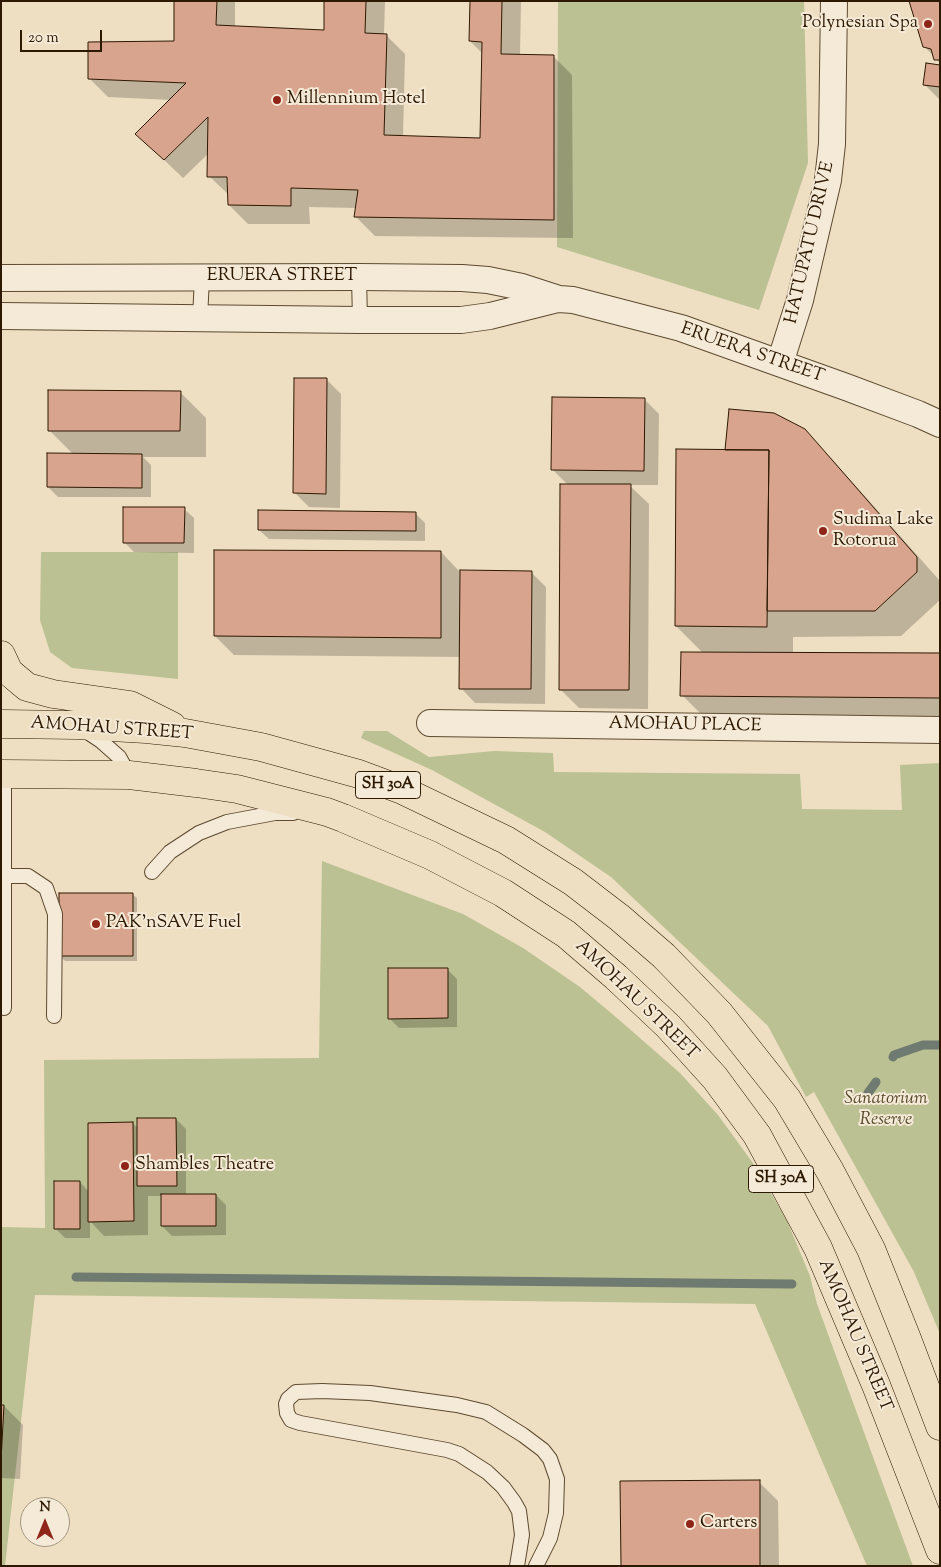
<!DOCTYPE html>
<html>
<head>
<meta charset="utf-8">
<style>
	body { margin:0 }
	#map { position:relative; width:941px; height:1567px; overflow:hidden; background:#eedfc2; font-family:"Sorts Mill Goudy",serif }
	canvas { display:block }
	.frame { position:absolute; inset:0; border:2px solid #2d1800; pointer-events:none }
	.north { position:absolute; left:20px; top:1497px; width:50px; height:50px; box-sizing:border-box; background:#f4ead7; border:1px solid #a49681; border-radius:50%; rotate:0deg; font-size:14px; font-weight:700; line-height:20px; text-align:center; color:#2d1800 }
	.north::after { content:''; display:block; margin:auto; width:18px; height:22px; background:#8f2418; clip-path:polygon(50% 0,100% 100%,50% 72%,0 100%) }
	.scale { position:absolute; left:20px; top:30px; width:82px; height:22px; box-sizing:border-box; border:2px solid #2d1800; border-top:0; padding-left:6px; font-size:15px; line-height:18px; white-space:nowrap; color:#2d1800; -webkit-text-stroke:4px #f4ead7; paint-order:stroke }
</style>
</head>
<body>
<div id="map">
<canvas width="941" height="1567"></canvas>
<div class="frame"></div>
<div class="north">N</div>
<div class="scale">20 m</div>
</div>
<script>
const ctx = document.querySelector('canvas').getContext('2d');
ctx.lineJoin = 'round';
function paint(path, color) {
  ctx.fillStyle = color;
  ctx.fill(path, 'evenodd');
}
function shape(rows) {
  const path = new Path2D();
  for (const r of rows) {
    path.moveTo(r[0], r[1]);
    for (let i = 2; i < r.length; i += 2) path.lineTo(r[i], r[i + 1]);
  }
  return path;
}
function stroke(path, color, width, dash) {
  ctx.strokeStyle = color;
  ctx.lineWidth = width;
  ctx.lineCap = dash ? 'butt' : 'round';
  ctx.setLineDash(dash || []);
  ctx.stroke(path);
}
function drawText(font, color, halo, rows, align = 'center') {
  ctx.font = font + ' "Sorts Mill Goudy",serif';
  ctx.lineWidth = 4;
  ctx.setLineDash([]);
  ctx.textBaseline = 'middle';
  ctx.strokeStyle = halo;
  ctx.fillStyle = color;
  for (const [text, x, y, turn = 0] of rows) {
    ctx.save();
    ctx.translate(x, y);
    ctx.rotate((+turn || 0) * Math.PI / 180);
    ctx.textAlign = isNaN(turn) ? turn : align;
    if (halo) ctx.strokeText(text, 0, 0);
    ctx.fillText(text, 0, 0);
    ctx.restore();
  }
}
const green = shape([
	[558,1,804,1,808,163,759,310,557,247],
	[41,552,178,552,178,679,72,668,50,652,40,620],
	[364,731,387,731,429,757,494,751,553,753,554,772,800,774,802,809,902,810,900,765,940,763,940,1334,914,1272,814,1092,806,1097,768,1026,611,877,545,832,432,770,361,738],
	[322,861,463,914,523,948,580,987,617,1018,680,1073,718,1115,755,1166,787,1221,810,1276,817,1304,913,1566,867,1566,755,1304,35,1295,5,1566,1,1566,1,1227,45,1228,44,1060,319,1058]
]);
const shadow = shape([
	[175,1,235,1,235,27,325,31,325,1,385,1,384,35,386,35,405,54,403,137,481,139,483,54,470,41,471,1,521,1,520,55,553,56,572,75,573,238,375,236,356,217,357,208,309,207,310,224,248,224,229,205,229,195,209,176,209,153,183,178,137,134,171,100,108,97,89,78,176,42],
	[940,1,940,63,924,46],
	[940,66,940,100,924,84],
	[326,379,341,394,340,508,309,507,295,493],
	[180,392,206,418,206,457,143,457,151,465,151,497,58,497,48,487,74,455,49,430],
	[644,399,659,414,658,485,629,485,649,504,648,709,579,708,560,689,568,485,552,469],
	[804,430,830,457,940,581,940,600,901,636,793,637,793,654,940,655,940,723,708,721,682,695,703,653,676,626,726,451],
	[184,509,194,518,194,553,134,552,124,542],
	[415,513,425,523,425,541,269,539,259,530],
	[441,552,460,572,531,572,546,587,545,704,475,703,461,688,461,657,234,655,215,636],
	[132,894,137,898,137,961,65,961,60,956],
	[447,969,457,979,457,1027,399,1028,389,1018],
	[176,1119,186,1129,186,1195,216,1195,226,1205,226,1235,172,1236,162,1226,162,1196,148,1196,148,1235,104,1236,90,1221,90,1238,65,1238,55,1228,80,1182,89,1192,133,1123,138,1129],
	[1,1406,4,1406,23,1425,20,1479,1,1478],
	[759,1482,778,1501,779,1566,622,1566]
]);
const stream = shape([
	[893,1057,894,1055,923,1045,940,1045],
	[868,1093,876,1082],
	[76,1277,792,1284]
]);
const building = shape([
	[174,1,217,1,216,25,324,30,324,1,366,1,365,33,387,34,384,135,480,138,482,42,469,41,470,1,502,1,501,54,554,55,554,220,354,217,358,190,291,188,291,206,228,205,227,177,207,177,208,117,164,160,135,134,186,83,88,79,88,42,174,41,174,1],
	[909,1,940,1,940,60,934,60,931,49,923,47,909,1],
	[926,63,940,65,940,87,923,85,926,63],
	[294,378,327,378,326,494,293,493,294,378],
	[48,390,181,391,180,431,48,431,48,390],
	[552,397,645,398,644,471,551,470,552,397],
	[729,409,774,413,805,429,917,557,917,572,875,611,767,611,769,450,725,450,729,409],
	[676,449,769,450,767,627,675,626,676,449],
	[47,453,142,454,142,488,47,487,47,453],
	[560,484,631,484,629,690,559,690,560,484],
	[123,507,185,507,184,543,123,543,123,507],
	[258,510,416,512,416,531,258,530,258,510],
	[214,550,441,551,441,638,214,636,214,550],
	[460,570,532,571,531,689,459,689,460,570],
	[681,652,940,653,940,698,680,696,681,652],
	[59,893,133,893,133,956,59,956,59,893],
	[388,968,448,968,448,1018,388,1019,388,968],
	[137,1118,176,1118,177,1186,137,1186,137,1118],
	[133,1122,134,1221,88,1222,88,1123,133,1122],
	[54,1181,80,1181,80,1229,54,1229,54,1181],
	[161,1194,216,1194,216,1226,161,1226,161,1194],
	[1,1405,4,1405,1,1460,1,1405],
	[760,1480,760,1566,621,1566,620,1481,760,1480]
]);
const service = shape([
	[359,277,360,320],
	[200,318,202,278],
	[86,731,101,741,119,757,129,775],
	[152,872,170,852,199,833,227,822,275,813,293,813],
	[4,876,28,876,46,888,55,914,54,1016],
	[4,1008,4,774],
	[517,1566,522,1535,519,1511,514,1502,503,1487,487,1472,459,1454,447,1450,300,1423,291,1420,287,1413,286,1404,288,1399,296,1392,322,1391,370,1393,457,1405,486,1412,523,1435,543,1450,550,1459,557,1479,556,1513,550,1538,536,1566]
]);
const minor = shape([
	[1,278,359,277,462,278,488,280,522,287,559,299,573,300,681,328,846,387,918,414,940,424],
	[1,316,360,320,461,320,490,316,558,299],
	[780,363,800,300,828,180,832,144,834,1],
	[430,723,940,730]
]);
const primary = shape([
	[1,655,9,672,27,687,53,694,130,705,172,726],
	[1,724,77,725,146,729,185,733,261,747,359,774,402,790,506,840,573,882,620,918,664,956,719,1013,787,1099,830,1171,871,1249,907,1339,940,1426],
	[1,774,129,775,196,783,237,789,327,812,343,818,430,855,503,893,566,934,616,977,668,1026,715,1078,757,1135,818,1248,876,1385,940,1550]
]);
const markers = [
	[928,24,5,"#8f2418"],
	[277,100,5,"#8f2418"],
	[823,531,5,"#8f2418"],
	[96,924,5,"#8f2418"],
	[125,1166,5,"#8f2418"],
	[690,1524,5,"#8f2418"]
];
const shields = [
	[388,785,65],
	[781,1179,65]
];
const shieldNames = [
	["SH 30A",388,785],
	["SH 30A",781,1179]
];
const poiNames = [
	["Polynesian Spa",918,24,"right"],
	["Millennium Hotel",287,100],
	["Sudima Lake",833,521],
	["Rotorua",833,542],
	["PAK'nSAVE Fuel",106,924],
	["Shambles Theatre",135,1166],
	["Carters",700,1524]
];
const streetNames = [
	["HATUPATU DRIVE",811,243,-77],
	["ERUERA STREET",282,277],
	["ERUERA STREET",752,354,19],
	["AMOHAU PLACE",685,726,1],
	["AMOHAU STREET",112,730,4],
	["AMOHAU STREET",636,1001,44],
	["AMOHAU STREET",854,1336,67]
];
const parkNames = [
	["Sanatorium",886,1100],
	["Reserve",886,1121]
];
paint(green, '#bbc192');
paint(shadow, '#0003');
stroke(stream, '#6f7a70', 9);
paint(building, '#d9a48d');
stroke(building, '#2d1800', 1);
stroke(service, '#5d4a30', 16);
stroke(minor, '#5d4a30', 28);
stroke(primary, '#2d1800', 29);
stroke(service, '#f4ead7', 14);
stroke(minor, '#f4ead7', 26);
stroke(primary, '#eedfc2', 28);
for (const [x, y, r, color] of markers) {
  const dot = new Path2D();
  dot.arc(x, y, r, 0, 2 * Math.PI);
  ctx.fillStyle = color;
  ctx.fill(dot);
  stroke(dot, '#f4ead7', 2);
}
for (const [x, y, w] of shields) {
  const box = new Path2D();
  box.roundRect(x - w / 2, y - 13.5, w, 27, 4);
  ctx.fillStyle = '#f4ead7';
  ctx.fill(box);
  stroke(box, '#2d1800', 1);
}
drawText('bold 16px', '#2d1800', null, shieldNames);
drawText('18px', '#2d1800', '#f4ead7', poiNames, 'left');
drawText('18px', '#2d1800', '#f4ead7', streetNames);
drawText('italic 18px', '#584b2c', '#f4ead7', parkNames);
</script>
</body>
</html>
